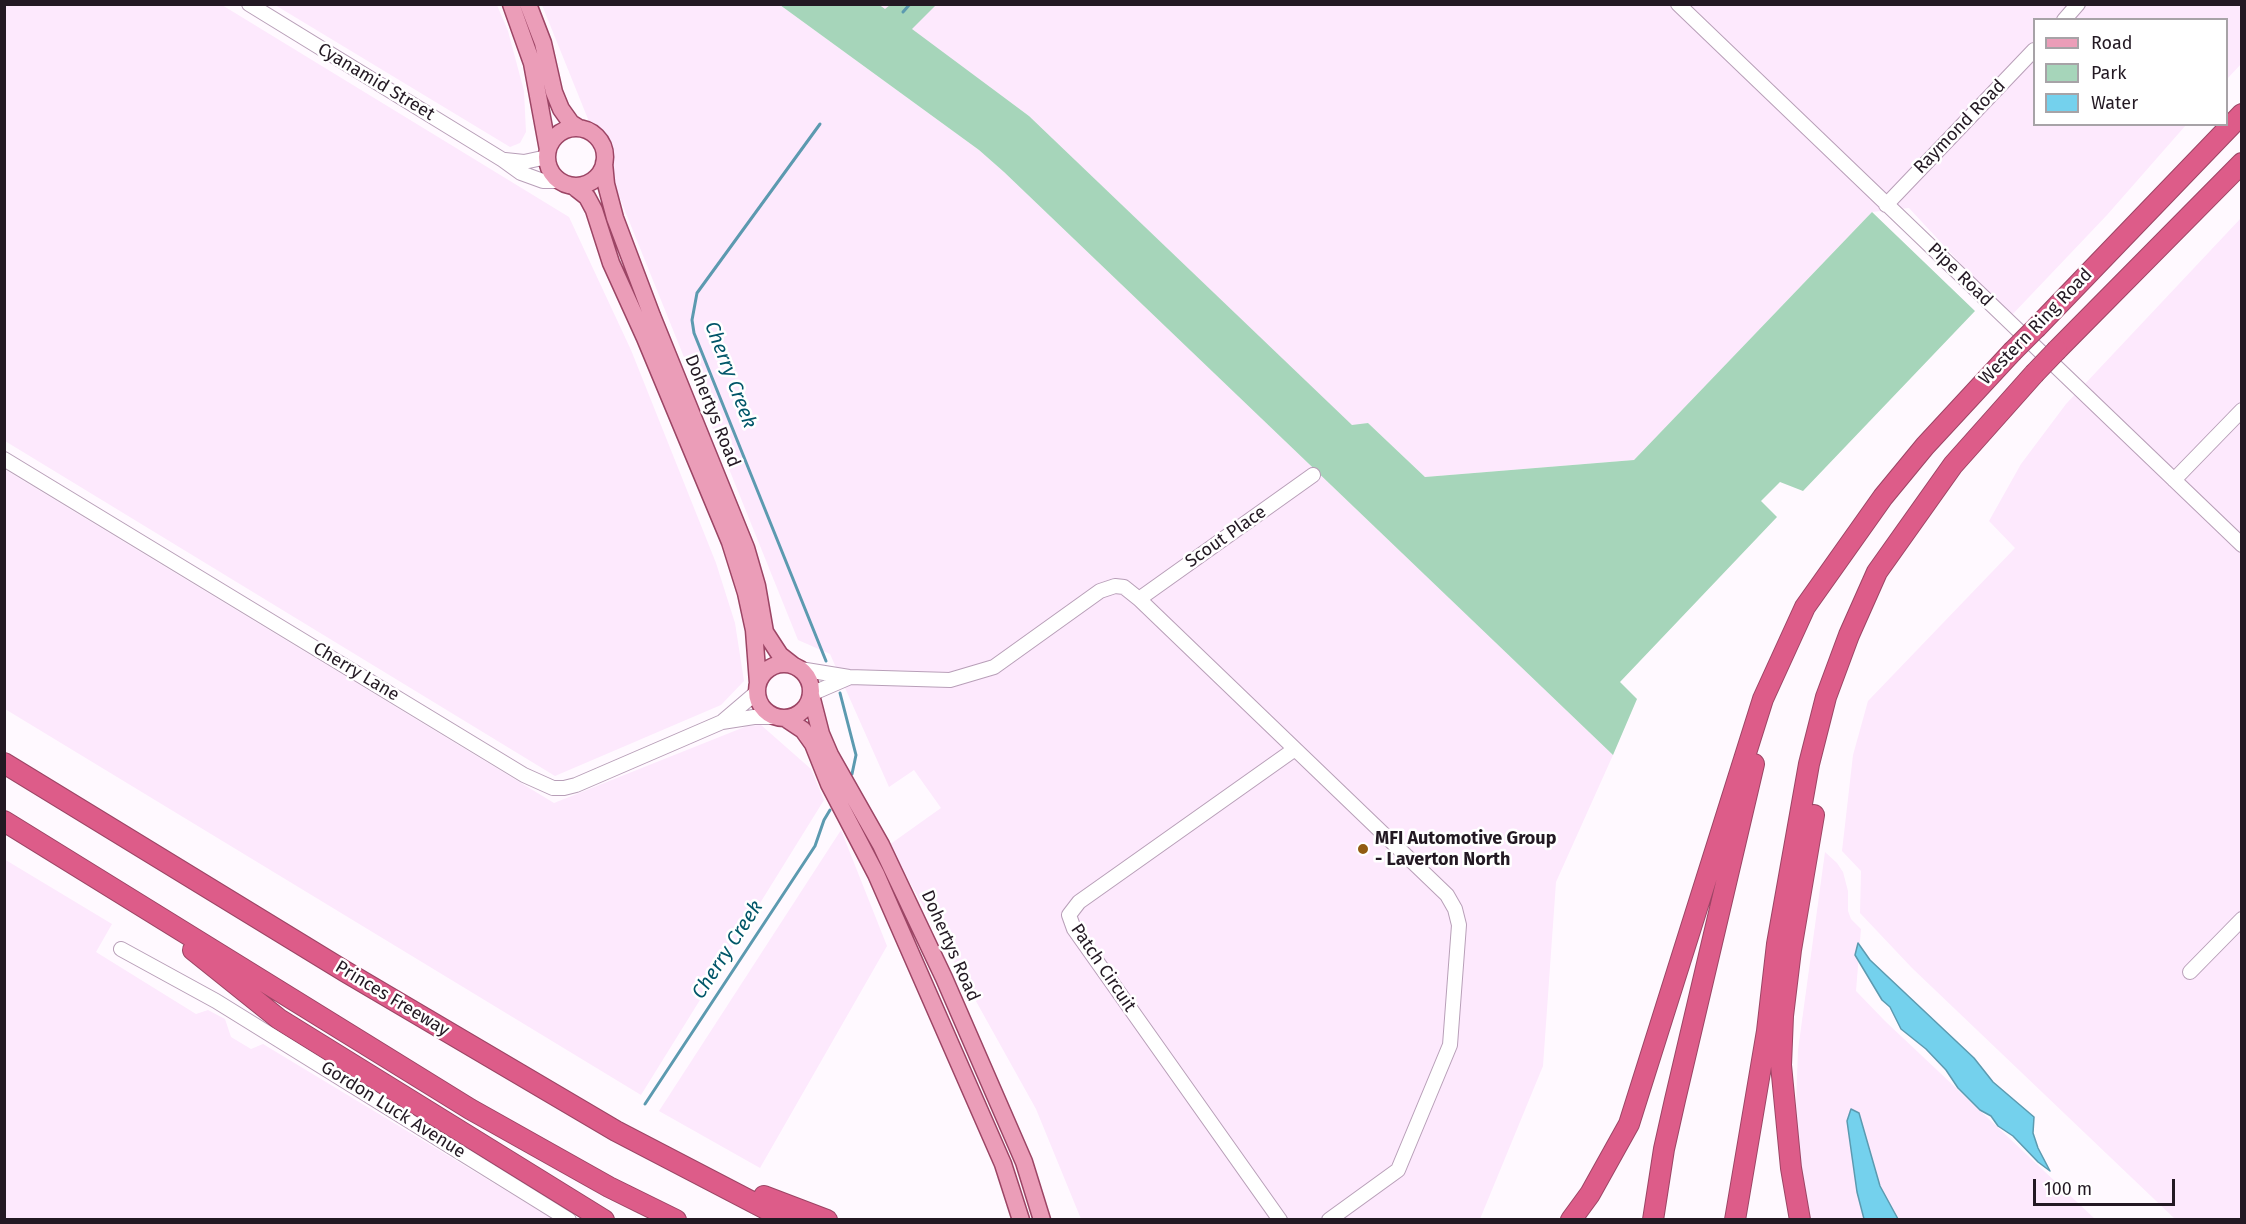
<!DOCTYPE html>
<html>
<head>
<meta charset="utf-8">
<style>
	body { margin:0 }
	#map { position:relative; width:2246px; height:1224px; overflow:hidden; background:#fff9ff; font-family:"Fira Sans",sans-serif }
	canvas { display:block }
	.frame { position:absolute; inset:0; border:6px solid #231923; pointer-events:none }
	.legend { position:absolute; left:2033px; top:18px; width:195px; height:108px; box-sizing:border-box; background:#fff; border:2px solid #a7a3a7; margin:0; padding:8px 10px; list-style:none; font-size:18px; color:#231923 }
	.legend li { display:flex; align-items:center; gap:12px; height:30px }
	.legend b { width:30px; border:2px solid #a7a3a7 }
	.scale { position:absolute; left:2033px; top:1179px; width:142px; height:27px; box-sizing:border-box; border:3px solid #231923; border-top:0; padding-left:8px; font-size:18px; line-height:21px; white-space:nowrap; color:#231923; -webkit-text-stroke:4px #fff; paint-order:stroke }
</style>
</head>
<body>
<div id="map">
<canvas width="2246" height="1224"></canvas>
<div class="frame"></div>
<ul class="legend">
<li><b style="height:8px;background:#eb9db8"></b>Road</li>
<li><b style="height:16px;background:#a6d5ba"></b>Park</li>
<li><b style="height:16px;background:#74d1ed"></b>Water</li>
</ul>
<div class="scale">100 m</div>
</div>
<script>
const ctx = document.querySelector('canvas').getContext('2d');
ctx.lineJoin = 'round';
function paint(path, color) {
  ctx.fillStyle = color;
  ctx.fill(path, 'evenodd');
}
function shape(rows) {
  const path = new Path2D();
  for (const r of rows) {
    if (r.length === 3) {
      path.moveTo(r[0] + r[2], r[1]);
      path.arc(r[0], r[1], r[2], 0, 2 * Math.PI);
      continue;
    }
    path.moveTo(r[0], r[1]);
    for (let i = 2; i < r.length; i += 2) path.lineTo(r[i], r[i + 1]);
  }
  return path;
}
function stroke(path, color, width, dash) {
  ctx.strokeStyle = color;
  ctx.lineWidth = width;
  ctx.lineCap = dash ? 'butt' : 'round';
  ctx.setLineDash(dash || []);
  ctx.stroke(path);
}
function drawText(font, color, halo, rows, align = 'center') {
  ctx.font = font + ' "Fira Sans",sans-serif';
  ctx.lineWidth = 5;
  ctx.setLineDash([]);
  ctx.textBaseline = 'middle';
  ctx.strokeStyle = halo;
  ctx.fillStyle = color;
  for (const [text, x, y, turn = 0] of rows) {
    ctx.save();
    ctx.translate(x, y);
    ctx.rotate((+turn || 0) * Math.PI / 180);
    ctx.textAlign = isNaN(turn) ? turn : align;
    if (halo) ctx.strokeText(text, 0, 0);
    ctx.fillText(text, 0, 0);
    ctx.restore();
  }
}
const built = shape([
	[2241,4,2242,63,2227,79,2226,20,2034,20,2034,124,2186,125,2107,215,2010,317,1909,208,1872,212,1634,460,1425,477,1368,423,1352,426,1029,116,878,5],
	[4,5,222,5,569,217,631,350,716,563,735,623,744,681,721,705,555,776,5,441],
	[275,5,497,5,508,31,524,91,526,132,520,143,510,147],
	[542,5,780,5,979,150,1004,172,1613,755,1556,882,1543,1066,1480,1219,1081,1219,1036,1109,889,845,941,808,914,770,889,787,830,654,798,640],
	[2241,218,2241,1219,2175,1219,1912,968,1860,913,1861,871,1842,851,1853,755,1868,701,2015,548,1989,521,2021,464,2066,404],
	[4,469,554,803,747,726,761,725,811,769,824,800,641,1095,5,709],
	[841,830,887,946,760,1168,659,1111],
	[1825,852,1837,863,1843,872,1848,891,1848,911,1851,919,1861,929,1856,991,1885,1021,2095,1219,1811,1220,1800,1166,1796,1105,1798,1050],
	[4,859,112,924,96,952,196,1014,208,1010,225,1019,231,1037,251,1049,263,1044,553,1219,5,1219]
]);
const green = shape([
	[878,4,885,9,890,5,936,5,912,29,1029,116,1352,425,1368,423,1425,477,1634,460,1872,212,1975,311,1803,491,1780,482,1761,501,1777,517,1620,682,1637,699,1613,755,1004,172,979,150,780,5]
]);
const water = shape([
	[1858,943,1870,960,1974,1058,1993,1082,2034,1117,2033,1133,2038,1148,2050,1171,2038,1162,2013,1136,1998,1126,1991,1116,1980,1110,1958,1088,1946,1070,1926,1049,1901,1029,1890,1007,1882,1000,1855,955,1858,943],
	[1851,1109,1859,1113,1880,1186,1898,1219,1864,1219,1857,1192,1847,1121,1851,1109]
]);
const stream = shape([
	[903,12,910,4],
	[820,124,697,293,692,320,694,333,826,661],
	[840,693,856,755,852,774],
	[645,1104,815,846,824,820,830,810]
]);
const minor = shape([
	[249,4,503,160,521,173,543,181,559,181],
	[1678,4,2242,545],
	[2064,20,2078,4],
	[505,160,524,162,547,157],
	[1886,205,2034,50],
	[4,459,524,775,553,788,564,788,576,785,722,722,754,717,777,717],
	[2174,480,2242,410],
	[1139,599,1313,475],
	[800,669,849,677,950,680,994,667,1100,591,1115,586,1124,587,1139,599,1447,895,1455,909,1459,925,1450,1045,1398,1170,1329,1220],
	[811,694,848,678],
	[723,721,757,692],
	[121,949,216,1001,569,1220],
	[2190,972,2242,919],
	[1280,1220,1074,929,1069,915,1079,902,1295,749]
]);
const major = shape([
	[511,4,532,63,548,150],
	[528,4,543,43,554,92,561,109,571,123,579,128],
	[576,157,29],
	[604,163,606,184,615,218,652,316,746,548,757,586,765,632,780,655,794,666],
	[573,186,587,197,594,210,611,263,645,338,730,542,746,593,754,630,758,683],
	[784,691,27],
	[811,695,821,734,830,755,881,845,944,978,1024,1162,1042,1220],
	[785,718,803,730,813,744,829,784,876,874,1003,1164,1021,1220]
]);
const highway = shape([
	[2037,327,2242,114],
	[2057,350,2242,163],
	[4,763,346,972,616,1131,787,1220],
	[4,821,470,1109,609,1187,676,1220],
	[193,950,279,1019,604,1220],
	[764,1196,827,1220],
	[1571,1220,1590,1194,1629,1124,1763,699,1805,607,1883,497,1925,446,2012,352],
	[1653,1220,1664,1149,1675,1100,1754,764],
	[1735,1220,1767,1031,1777,944,1809,764,1826,697,1849,635,1877,572,1953,465,2034,374],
	[1800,1220,1791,1168,1781,1065,1783,1016,1791,950,1814,815]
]);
const highwayBridge = shape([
	[2012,352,2037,327],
	[2034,374,2057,350]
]);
const markers = [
	[1363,849,6,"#915b11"]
];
const streetNames = [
	["Cyanamid Street",376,82,31],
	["Raymond Road",1960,127,-46],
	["Pipe Road",1960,275,44],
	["Western Ring Road",2036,327,-46],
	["Dohertys Road",712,411,68],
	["Scout Place",1226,537,-35],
	["Cherry Lane",356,672,31],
	["Dohertys Road",950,946,66],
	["Patch Circuit",1103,968,56],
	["Princes Freeway",392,999,31],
	["Gordon Luck Avenue",393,1110,32]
];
const poiNames = [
	["MFI Automotive Group",1375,839],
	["- Laverton North",1375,860]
];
const waterNames = [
	["Cherry Creek",730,375,69],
	["Cherry Creek",728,950,-57]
];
paint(built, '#fde9fd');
paint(green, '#a6d5ba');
paint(water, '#74d1ed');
stroke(water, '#5c9ab0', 1.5);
stroke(stream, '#5c9ab0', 3);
stroke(minor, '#b89fb8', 16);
stroke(major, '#9c4565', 19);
stroke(highway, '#9c4565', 22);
stroke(minor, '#fff', 14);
stroke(major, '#eb9db8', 16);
stroke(highway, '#dd5c89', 20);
stroke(highwayBridge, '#9c4565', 22, []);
stroke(highwayBridge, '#dd5c89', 20);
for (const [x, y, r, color] of markers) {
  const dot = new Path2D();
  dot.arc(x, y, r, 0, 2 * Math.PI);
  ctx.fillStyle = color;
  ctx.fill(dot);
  stroke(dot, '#fff', 2);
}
drawText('18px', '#231923', '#fff', streetNames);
drawText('bold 18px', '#231923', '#fff', poiNames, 'left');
drawText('italic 20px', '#015669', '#fff', waterNames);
</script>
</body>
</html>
